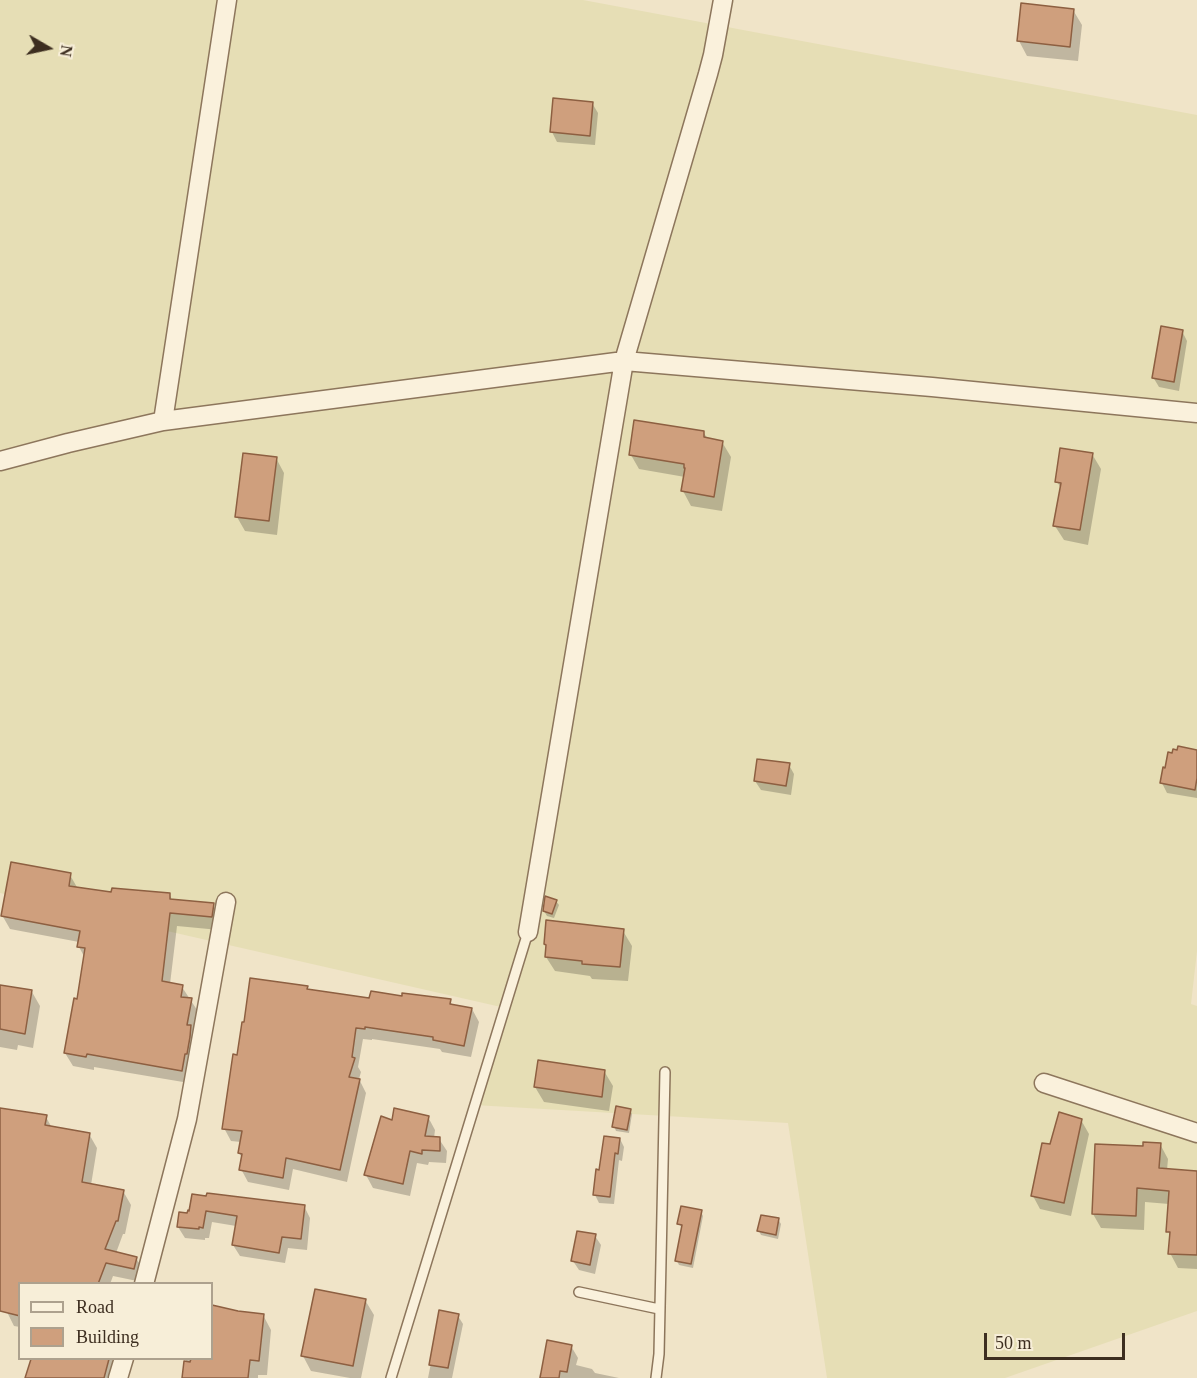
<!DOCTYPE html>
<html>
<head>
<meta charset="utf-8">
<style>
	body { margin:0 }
	#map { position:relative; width:1197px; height:1378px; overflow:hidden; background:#f0e4c8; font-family:Georgia,serif }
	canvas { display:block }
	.legend { position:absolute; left:18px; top:1282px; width:195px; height:78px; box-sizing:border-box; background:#f7eed8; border:2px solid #ada18e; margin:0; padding:8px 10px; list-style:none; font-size:18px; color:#3d2e20 }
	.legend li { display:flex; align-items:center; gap:12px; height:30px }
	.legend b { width:30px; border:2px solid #ada18e }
	.north { position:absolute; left:18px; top:18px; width:60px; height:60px; -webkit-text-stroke:4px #f7eed8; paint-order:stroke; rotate:99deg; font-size:16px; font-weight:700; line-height:24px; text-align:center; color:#3d2e20 }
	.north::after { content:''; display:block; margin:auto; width:21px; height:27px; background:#3d2e20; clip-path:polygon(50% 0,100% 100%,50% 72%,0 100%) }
	.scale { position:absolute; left:984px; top:1333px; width:141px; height:27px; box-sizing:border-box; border:3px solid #3d2e20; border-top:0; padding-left:8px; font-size:18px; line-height:21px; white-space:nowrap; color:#3d2e20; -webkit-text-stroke:4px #f7eed8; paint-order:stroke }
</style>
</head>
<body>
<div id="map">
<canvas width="1197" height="1378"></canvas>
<ul class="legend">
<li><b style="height:8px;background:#faf1dc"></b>Road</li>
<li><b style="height:16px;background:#cf9f7d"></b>Building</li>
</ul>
<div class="north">N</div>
<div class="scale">50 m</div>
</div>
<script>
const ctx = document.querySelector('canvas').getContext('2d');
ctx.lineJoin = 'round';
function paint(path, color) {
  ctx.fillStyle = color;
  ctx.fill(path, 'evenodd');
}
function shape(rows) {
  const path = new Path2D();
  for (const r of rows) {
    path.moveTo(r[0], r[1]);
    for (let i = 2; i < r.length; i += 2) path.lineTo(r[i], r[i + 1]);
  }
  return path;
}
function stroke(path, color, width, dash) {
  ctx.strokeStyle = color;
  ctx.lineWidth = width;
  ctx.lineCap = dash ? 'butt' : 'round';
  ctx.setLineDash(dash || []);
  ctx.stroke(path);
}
const farmland = shape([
	[0,0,583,0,1197,115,1197,951,1191,1004,1197,1006,1197,1311,1005,1378,827,1378,788,1123,474,1105,501,1007,0,893]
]);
const shadow = shape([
	[1073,10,1082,25,1078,61,1027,56,1019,41],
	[592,103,598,113,595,145,557,142,552,132],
	[1182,331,1187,341,1179,391,1159,387,1153,377],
	[703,432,708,439,722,442,731,457,722,511,691,506,683,491,685,477,639,469,631,455],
	[1092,454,1101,469,1088,545,1064,540,1055,526,1061,489,1057,481],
	[276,458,284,473,277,535,245,531,237,517],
	[1197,752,1197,798,1167,793,1162,783],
	[789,765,794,774,791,795,761,790,755,781],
	[70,875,78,889,113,894,169,894,173,901,213,905,221,918,219,930,177,926,170,984,182,987,199,1013,189,1083,94,1067,94,1070,73,1066,65,1053,78,1001,85,958,79,947,79,942,10,929,2,915],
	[556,901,559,905,554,918,547,916,544,911],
	[623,931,632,946,628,981,592,979,590,976,555,971,546,957,547,948,545,944],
	[0,986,32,992,40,1006,33,1048,18,1045,17,1050,0,1047],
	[307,988,309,991,371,1000,403,998,450,1001,453,1006,472,1009,479,1022,471,1057,442,1052,440,1049,372,1039,372,1040,363,1039,358,1067,361,1072,359,1079,366,1093,347,1182,293,1169,289,1190,248,1182,241,1169,243,1159,239,1153,241,1142,231,1141,224,1128,238,1057],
	[604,1071,613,1086,609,1111,544,1102,535,1087],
	[0,1110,46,1117,52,1128,89,1134,97,1148,91,1185,123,1191,131,1205,125,1234,123,1234,116,1253,136,1258,144,1271,142,1282,113,1276,110,1284,20,1284,20,1327,14,1326,7,1312,0,1295],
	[630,1110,632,1114,629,1133,616,1131,614,1126],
	[428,1117,435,1130,434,1138,439,1139,447,1151,446,1163,429,1162,428,1165,417,1163,410,1196,373,1188,366,1175,393,1121],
	[1081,1120,1089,1134,1071,1216,1040,1209,1033,1196,1051,1146],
	[620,1139,624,1147,622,1161,619,1160,614,1204,599,1203,595,1195,600,1171],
	[1160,1144,1168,1159,1167,1170,1197,1172,1197,1269,1178,1268,1170,1253,1171,1237,1168,1231,1169,1204,1145,1202,1144,1230,1101,1228,1093,1214,1144,1147],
	[193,1196,304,1206,310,1218,307,1250,288,1248,285,1263,240,1256,233,1245,236,1226,212,1222,209,1238,205,1238,205,1240,185,1238,178,1227,188,1215],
	[701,1212,703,1216,693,1268,679,1265,677,1261,682,1228,679,1224],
	[778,1219,781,1224,778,1239,761,1235,759,1231],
	[595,1236,601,1245,595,1274,579,1270,573,1261],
	[365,1300,374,1315,361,1378,350,1378,311,1371,303,1356],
	[212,1307,238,1313,263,1315,271,1330,267,1375,258,1375,258,1378,183,1378,186,1359,184,1358,212,1358],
	[441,1312,458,1316,463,1324,452,1378,428,1378],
	[571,1346,578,1358,576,1365,592,1369,595,1373,619,1378,539,1378,540,1373,542,1374],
	[32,1358,111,1358,117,1368,115,1378,27,1378]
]);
const building = shape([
	[1021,3,1074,9,1070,47,1017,41,1021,3],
	[553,98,593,102,590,136,550,132,553,98],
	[1161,326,1183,330,1174,382,1152,378,1161,326],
	[634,420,704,431,704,437,723,441,714,497,681,491,685,468,684,468,684,464,629,455,634,420],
	[1060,448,1093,453,1080,530,1053,526,1061,483,1055,482,1060,448],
	[243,453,277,457,269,521,235,517,243,453],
	[1178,746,1197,750,1197,778,1195,790,1160,783,1163,767,1165,768,1168,752,1172,753,1173,749,1177,750,1178,746],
	[757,759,790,763,786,786,754,781,757,759],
	[11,862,71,873,69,886,111,892,112,888,170,893,170,899,214,903,212,917,170,913,162,981,183,985,181,997,192,998,187,1025,191,1025,190,1037,187,1054,185,1054,182,1071,87,1054,86,1057,64,1053,74,998,77,999,85,948,77,947,80,931,1,916,11,862],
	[545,896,557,900,552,914,543,911,545,896],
	[546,920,624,929,620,967,582,964,582,961,545,957,546,945,544,944,546,920],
	[250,978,308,986,307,989,369,998,371,991,402,996,402,993,451,999,450,1004,472,1008,464,1046,433,1040,433,1037,365,1027,365,1029,356,1028,352,1057,355,1058,349,1077,360,1079,340,1170,286,1158,283,1178,239,1170,242,1154,238,1153,242,1131,222,1129,233,1054,237,1055,242,1022,244,1022,250,978],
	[0,985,32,990,25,1034,0,1029,0,985],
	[538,1060,605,1070,602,1097,534,1087,538,1060],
	[616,1106,631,1109,627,1130,612,1127,616,1106],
	[0,1108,47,1115,45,1125,90,1133,82,1182,124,1190,118,1221,116,1221,105,1249,137,1257,134,1269,106,1263,98,1284,20,1284,20,1316,0,1311,0,1108],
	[394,1108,429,1116,425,1136,440,1137,440,1151,422,1150,422,1154,410,1151,403,1184,364,1175,381,1116,392,1120,394,1108],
	[1059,1112,1082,1119,1064,1203,1031,1196,1042,1143,1050,1144,1059,1112],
	[604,1136,620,1138,618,1154,615,1153,610,1197,593,1195,596,1169,599,1170,604,1136],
	[1143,1142,1161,1143,1159,1168,1197,1171,1197,1255,1168,1254,1170,1232,1166,1232,1169,1191,1137,1188,1136,1216,1092,1214,1095,1144,1143,1146,1143,1142],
	[207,1193,305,1205,301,1239,282,1237,279,1253,232,1245,237,1216,206,1211,203,1228,199,1227,199,1229,177,1227,179,1212,187,1213,188,1210,189,1211,192,1194,206,1196,207,1193],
	[681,1206,702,1210,691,1264,675,1261,682,1225,677,1224,681,1206],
	[761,1215,779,1218,776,1235,757,1231,761,1215],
	[577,1231,596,1234,590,1265,571,1261,577,1231],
	[315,1289,366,1299,353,1366,301,1356,315,1289],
	[212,1305,238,1311,264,1314,259,1361,250,1360,248,1378,182,1378,184,1361,190,1362,191,1359,212,1359,212,1305],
	[439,1310,459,1314,448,1368,429,1365,439,1310],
	[547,1340,572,1345,567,1372,560,1371,559,1378,540,1378,547,1340],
	[31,1359,109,1359,104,1378,25,1378,31,1359]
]);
const service = shape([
	[579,1292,659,1309],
	[391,1378,528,932],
	[656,1378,659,1354,665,1072]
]);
const minor = shape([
	[163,421,227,0],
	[0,461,68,443,163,421,624,361,932,387,1197,413],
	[528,932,624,361,708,74,713,55,723,0],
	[1044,1083,1197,1133],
	[144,1284,187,1119,226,902],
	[118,1378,124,1358]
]);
paint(farmland, '#e6deb5');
paint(shadow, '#0003');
paint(building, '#cf9f7d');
stroke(building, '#8d5f41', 1.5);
stroke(service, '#8d765c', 12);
stroke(minor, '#8d765c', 21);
stroke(service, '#faf1dc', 9);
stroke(minor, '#faf1dc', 18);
</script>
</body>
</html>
